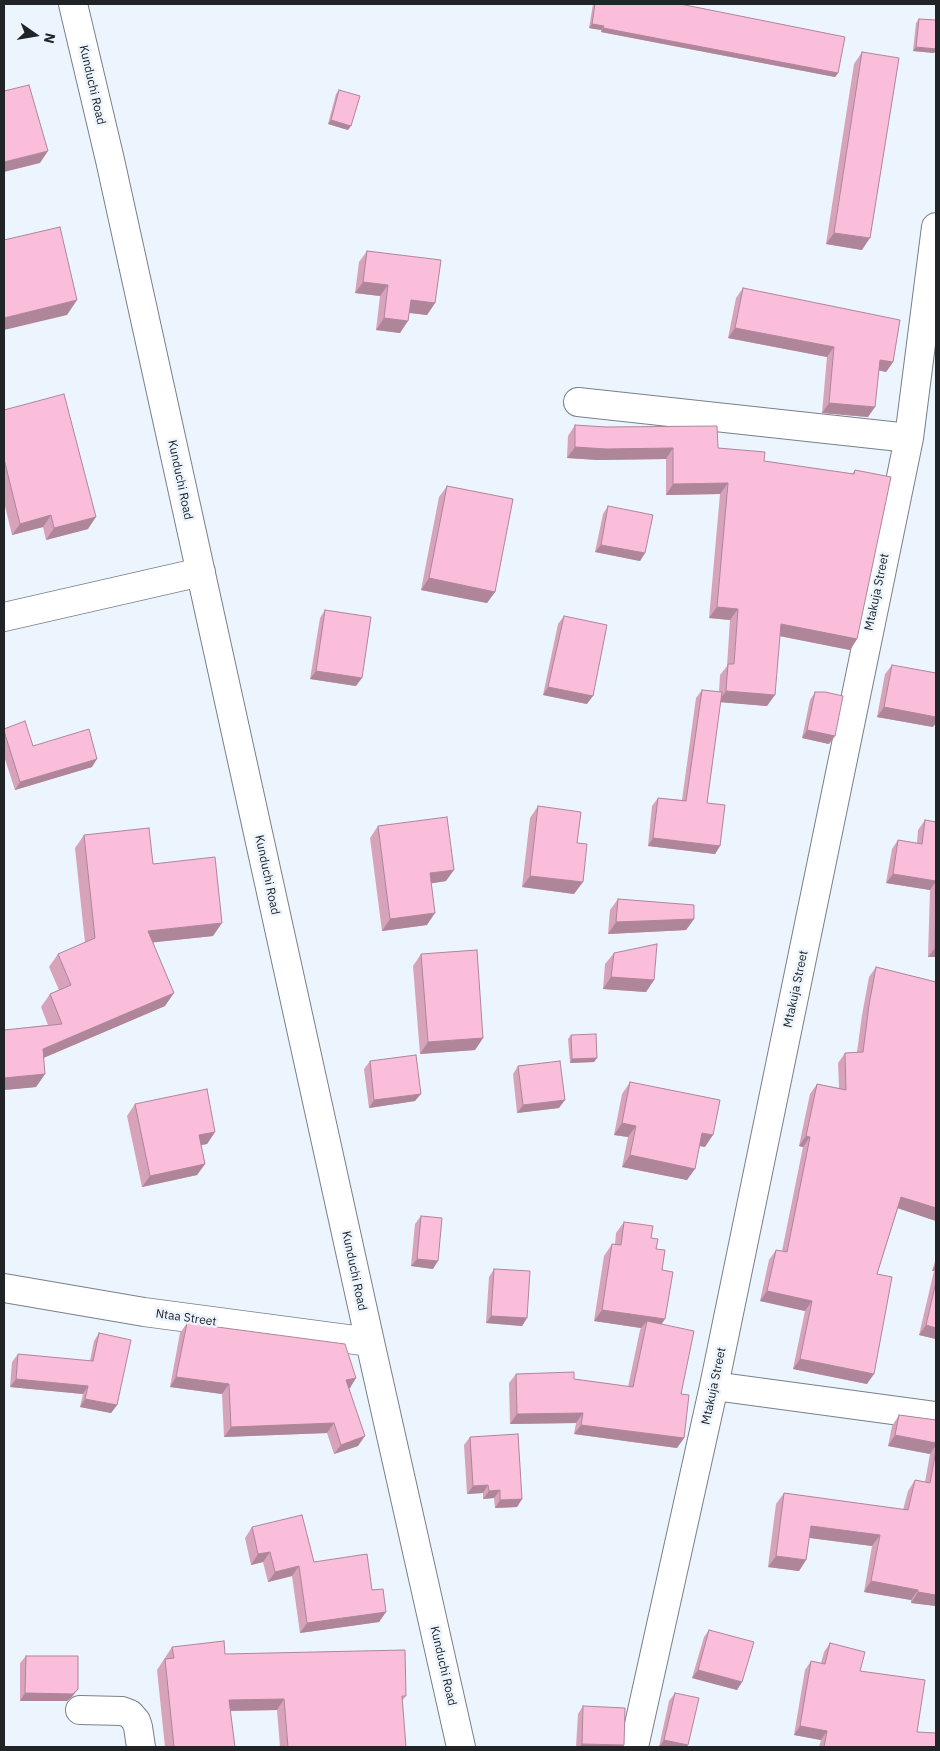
<!DOCTYPE html>
<html>
<head>
<meta charset="utf-8">
<style>
	body { margin:0 }
	#map { position:relative; width:940px; height:1751px; overflow:hidden; background:#ecf4fe; font-family:"IBM Plex Sans",sans-serif }
	canvas { display:block }
	.frame { position:absolute; inset:0; border:5px solid #212427; pointer-events:none }
	.north { position:absolute; left:10px; top:10px; width:50px; height:50px; -webkit-text-stroke:4px #ecf4fe; paint-order:stroke; rotate:103deg; font-size:14px; font-weight:700; line-height:20px; text-align:center; color:#212427 }
	.north::after { content:''; display:block; margin:auto; width:18px; height:22px; background:#212427; clip-path:polygon(50% 0,100% 100%,50% 72%,0 100%) }
</style>
</head>
<body>
<div id="map">
<canvas width="940" height="1751"></canvas>
<div class="frame"></div>
<div class="north">N</div>
</div>
<script>
const ctx = document.querySelector('canvas').getContext('2d');
ctx.lineJoin = 'round';
function shape(rows) {
  const path = new Path2D();
  for (const r of rows) {
    path.moveTo(r[0], r[1]);
    for (let i = 2; i < r.length; i += 2) path.lineTo(r[i], r[i + 1]);
  }
  return path;
}
function stroke(path, color, width, dash) {
  ctx.strokeStyle = color;
  ctx.lineWidth = width;
  ctx.lineCap = dash ? 'butt' : 'round';
  ctx.setLineDash(dash || []);
  ctx.stroke(path);
}
function paint(path, color) {
  ctx.fillStyle = color;
  ctx.fill(path, 'evenodd');
}
function drawText(font, color, halo, rows, align = 'center') {
  ctx.font = font + ' "IBM Plex Sans",sans-serif';
  ctx.lineWidth = 5;
  ctx.setLineDash([]);
  ctx.textBaseline = 'middle';
  ctx.strokeStyle = halo;
  ctx.fillStyle = color;
  for (const [text, x, y, turn = 0] of rows) {
    ctx.save();
    ctx.translate(x, y);
    ctx.rotate((+turn || 0) * Math.PI / 180);
    ctx.textAlign = isNaN(turn) ? turn : align;
    if (halo) ctx.strokeText(text, 0, 0);
    ctx.fillText(text, 0, 0);
    ctx.restore();
  }
}
const minor = shape([
	[73,4,110,160,370,1342,461,1747],
	[578,402,909,438],
	[4,617,201,572],
	[4,1288,144,1312,370,1342],
	[714,1386,936,1416],
	[80,1710,122,1711,130,1714,136,1721,138,1727,141,1747],
	[634,1747,714,1386,909,438,936,227]
]);
const wall = shape([
	[593,4,680,4,838,73,835,77,601,32,601,30,589,28],
	[919,19,936,20,936,50,934,53,913,51,916,23],
	[862,52,862,250,826,244,854,64],
	[339,90,348,130,328,124,336,94],
	[367,251,435,303,427,315,409,313,400,333,376,330,380,296,355,293,359,262],
	[743,288,893,362,886,372,879,370,868,417,822,413,827,357,728,338,736,298],
	[4,410,88,529,46,540,43,527,12,535,4,502],
	[575,425,718,448,764,461,852,474,855,470,857,639,850,650,780,636,767,706,720,702,707,803,720,846,715,854,648,846,652,806,658,798,682,800,696,698,702,690,719,692,720,675,727,666,730,620,709,618,720,494,666,495,666,459,598,460,567,458,568,436],
	[447,486,495,592,487,603,421,590,439,497],
	[608,506,645,553,640,561,595,552,603,514],
	[325,610,356,686,310,679,320,618],
	[564,616,587,704,543,695,558,624],
	[892,665,933,727,877,717,885,674],
	[815,692,829,744,802,738,810,700],
	[4,729,33,746,92,767,15,790,4,756],
	[538,806,577,843,574,894,522,887,530,818],
	[925,820,936,822,936,957,928,957,930,890,886,883,892,849,898,840,917,843,918,830],
	[378,826,446,881,431,883,427,925,382,931,370,838],
	[84,835,153,864,213,936,153,942,165,1006,43,1058,45,1074,36,1087,4,1090,4,1030,48,1025,41,1007,50,994,59,990,49,967,58,954,85,943,75,848],
	[618,899,694,919,686,930,608,934,610,910],
	[614,953,654,980,646,992,603,989,605,964],
	[421,954,483,1038,475,1050,420,1054,413,966],
	[876,967,936,982,936,1221,898,1208,877,1274,867,1384,793,1369,805,1311,760,1301,769,1260,776,1250,782,1251,803,1147,799,1146,810,1094,817,1084,839,1088,838,1063,845,1053,857,1052,862,1015,869,977],
	[571,1035,597,1058,594,1062,570,1063,568,1039],
	[370,1061,415,1101,369,1108,364,1069],
	[518,1066,559,1108,517,1113,513,1074],
	[630,1082,705,1147,700,1146,687,1180,622,1167,628,1137,614,1135,622,1094],
	[135,1104,215,1132,207,1144,201,1145,205,1164,197,1175,142,1187,127,1116],
	[421,1216,433,1269,411,1266,415,1224],
	[624,1222,651,1238,656,1249,662,1270,662,1324,681,1394,684,1438,677,1448,574,1434,576,1423,510,1424,509,1383,516,1374,574,1379,628,1387,640,1330,641,1328,594,1321,604,1256,612,1244,615,1244,616,1233],
	[936,1258,936,1339,919,1335,934,1271,932,1271],
	[494,1269,527,1318,522,1326,486,1323,489,1277],
	[187,1323,356,1378,349,1388,358,1446,334,1454,327,1433,224,1437,222,1394,170,1387,180,1333],
	[99,1333,117,1405,111,1413,80,1407,83,1394,10,1387,12,1362,18,1354,90,1361,94,1341],
	[899,1415,936,1420,936,1606,911,1603,911,1600,864,1592,872,1546,809,1538,806,1560,799,1571,768,1567,776,1504,784,1493,903,1510,908,1491,915,1480,925,1482,930,1454,888,1446,892,1426],
	[470,1437,522,1499,517,1507,495,1508,494,1498,483,1499,483,1493,467,1494,464,1445],
	[252,1527,314,1562,372,1590,386,1612,379,1622,300,1633,292,1576,268,1582,263,1562,251,1565,245,1538],
	[709,1630,742,1682,737,1690,692,1678,704,1637],
	[830,1643,860,1671,917,1732,936,1747,819,1747,821,1740,794,1735,805,1670,811,1661,821,1663,824,1652],
	[172,1647,225,1654,406,1696,402,1701,406,1747,280,1747,277,1710,230,1711,235,1747,165,1747,157,1670],
	[26,1656,72,1697,67,1701,20,1701,20,1663],
	[675,1693,686,1747,659,1747,669,1701],
	[583,1706,623,1747,576,1747,578,1714]
]);
const shadedWall = shape([
	[592,24,604,26,601,30,589,28],
	[603,28,838,73,835,77,601,32],
	[916,47,936,49,936,50,934,53,913,51],
	[331,120,351,126,348,130,328,124],
	[48,151,40,163,4,172,4,162],
	[834,233,870,238,862,250,826,244],
	[363,282,388,285,380,296,355,293],
	[77,300,67,315,4,330,4,318],
	[411,300,435,303,427,315,403,312],
	[384,318,408,321,400,333,376,330],
	[735,328,834,347,827,357,728,338],
	[880,360,893,362,886,372,873,369],
	[829,403,875,407,868,417,822,413],
	[575,447,673,448,666,459,598,460,567,458],
	[728,483,720,494,666,495,673,484],
	[51,515,43,527,12,535,20,524],
	[96,517,88,529,46,540,54,528],
	[601,545,645,553,640,561,595,552],
	[429,578,495,592,487,603,421,590],
	[717,607,738,609,730,620,709,618],
	[781,624,857,639,850,650,774,635],
	[316,671,362,678,356,686,310,679],
	[548,687,593,696,587,704,543,695],
	[726,691,775,695,767,706,718,702],
	[884,707,936,717,936,723,933,727,877,717],
	[807,730,835,736,829,744,802,738],
	[97,759,92,767,15,790,20,782],
	[653,838,720,846,715,854,648,846],
	[454,870,446,881,422,885,430,873],
	[893,874,936,881,930,890,886,883],
	[530,876,583,882,574,894,522,887],
	[435,913,427,925,382,931,390,919],
	[694,919,686,930,608,934,616,922],
	[222,923,213,936,139,944,148,931],
	[935,948,936,948,936,957,928,957],
	[611,977,654,980,646,992,603,989],
	[174,993,165,1006,34,1062,43,1049],
	[483,1038,475,1050,420,1054,428,1042],
	[597,1058,594,1062,570,1063,572,1059],
	[45,1074,36,1087,4,1090,4,1078],
	[421,1094,415,1101,369,1108,374,1100],
	[565,1100,559,1108,517,1113,523,1105],
	[622,1123,636,1126,628,1137,614,1135],
	[215,1132,207,1144,190,1147,199,1135],
	[702,1133,713,1135,705,1147,694,1145],
	[806,1136,810,1137,803,1147,799,1146],
	[630,1155,695,1169,687,1180,622,1167],
	[205,1164,197,1175,142,1187,150,1176],
	[901,1197,936,1208,936,1221,894,1207],
	[417,1259,438,1261,433,1269,411,1266],
	[936,1264,936,1268,934,1271,932,1271],
	[767,1291,812,1301,805,1311,760,1301],
	[602,1310,665,1319,657,1331,647,1321,641,1328,594,1321],
	[491,1316,527,1318,522,1326,486,1323],
	[926,1325,936,1328,936,1339,919,1335],
	[800,1359,874,1374,867,1384,793,1369],
	[176,1377,229,1384,222,1394,170,1387],
	[356,1378,350,1388,340,1390,346,1380],
	[16,1379,88,1386,83,1394,10,1387],
	[85,1399,117,1405,111,1413,80,1407],
	[583,1413,576,1423,510,1424,517,1414],
	[334,1423,327,1433,224,1437,231,1427],
	[581,1425,684,1438,677,1448,574,1434],
	[895,1435,936,1443,936,1445,930,1454,888,1446],
	[365,1436,358,1446,334,1454,341,1445],
	[488,1485,483,1493,467,1494,473,1486],
	[500,1490,494,1498,483,1499,489,1491],
	[522,1499,517,1507,495,1508,500,1500],
	[811,1526,880,1535,872,1546,803,1537],
	[270,1552,263,1562,251,1565,258,1554],
	[776,1556,806,1560,799,1571,768,1567],
	[299,1566,292,1576,268,1582,275,1572],
	[871,1581,918,1590,911,1600,864,1592],
	[918,1592,936,1595,936,1606,911,1603],
	[386,1612,379,1622,300,1633,307,1623],
	[698,1670,742,1682,737,1690,692,1678],
	[78,1689,72,1697,67,1701,20,1701,25,1693],
	[284,1699,277,1710,222,1711,229,1700],
	[800,1726,827,1731,821,1740,794,1735],
	[664,1740,688,1745,686,1747,659,1747],
	[582,1744,624,1745,623,1747,579,1747]
]);
const building = shape([
	[595,4,680,4,845,37,838,73,603,28,604,26,592,24,595,4],
	[919,19,936,20,936,49,916,47,919,19],
	[862,52,899,58,870,238,834,233,862,52],
	[29,85,48,151,4,162,4,91,29,85],
	[339,90,360,96,351,126,331,120,339,90],
	[60,227,77,300,4,318,4,240,60,227],
	[367,251,441,260,435,303,411,300,408,321,384,318,388,285,363,282,367,251],
	[743,288,900,320,893,362,880,360,875,407,829,403,834,347,735,328,743,288],
	[64,394,96,517,54,528,51,515,20,524,4,459,4,410,64,394],
	[575,425,606,427,717,426,718,448,765,452,764,461,854,474,855,470,891,477,857,639,781,624,775,695,726,691,728,664,734,664,738,609,717,607,728,483,673,484,673,448,606,449,575,447,575,425],
	[447,486,513,499,495,592,429,578,447,486],
	[608,506,653,515,645,553,601,545,608,506],
	[325,610,371,617,362,678,316,671,325,610],
	[564,616,607,625,593,696,548,687,564,616],
	[892,665,936,673,936,717,884,707,892,665],
	[702,690,722,692,707,803,725,805,720,846,653,838,658,798,686,801,702,690],
	[815,692,825,692,843,696,835,736,807,730,815,692],
	[25,721,33,746,89,729,97,759,20,782,4,731,4,729,25,721],
	[538,806,581,812,577,843,587,844,583,882,530,876,538,806],
	[447,817,454,870,430,873,435,913,390,919,378,826,447,817],
	[925,820,936,822,936,948,935,948,936,881,893,874,898,840,922,844,925,820],
	[149,828,153,864,215,857,222,923,148,931,174,993,43,1049,45,1074,4,1078,4,1030,62,1024,50,994,71,985,58,954,95,938,84,835,149,828],
	[618,899,694,905,694,919,616,922,618,899],
	[657,944,654,980,611,977,614,953,657,944],
	[477,950,483,1038,428,1042,421,954,477,950],
	[876,967,936,982,936,1208,901,1197,877,1274,892,1277,874,1374,800,1359,812,1301,767,1291,776,1250,787,1252,810,1137,806,1136,817,1084,846,1090,845,1053,863,1052,869,1005,876,967],
	[596,1034,597,1058,572,1059,571,1035,596,1034],
	[416,1055,421,1094,374,1100,370,1061,416,1055],
	[560,1061,565,1100,523,1105,518,1066,560,1061],
	[630,1082,720,1100,713,1135,702,1133,695,1169,630,1155,636,1126,622,1123,630,1082],
	[207,1089,215,1132,199,1135,205,1164,150,1176,135,1104,207,1089],
	[421,1216,442,1218,438,1261,417,1259,421,1216],
	[624,1222,653,1226,651,1238,658,1239,656,1249,665,1250,662,1270,673,1272,665,1319,602,1310,612,1244,621,1245,624,1222],
	[494,1269,530,1271,527,1318,491,1316,494,1269],
	[936,1282,936,1328,926,1325,936,1282],
	[647,1321,694,1331,681,1394,689,1395,684,1438,581,1425,583,1413,517,1414,516,1374,574,1372,574,1379,633,1387,647,1321],
	[187,1323,345,1344,356,1378,346,1380,365,1436,341,1445,334,1423,231,1427,229,1384,176,1377,187,1323],
	[99,1333,131,1340,117,1405,85,1399,88,1386,16,1379,18,1354,93,1361,99,1333],
	[899,1415,936,1420,936,1443,895,1435,899,1415],
	[518,1434,522,1499,500,1500,500,1490,489,1491,488,1485,473,1486,470,1437,518,1434],
	[936,1450,936,1595,918,1592,918,1590,871,1581,880,1535,811,1526,806,1560,776,1556,784,1493,908,1510,915,1480,930,1483,936,1450],
	[302,1515,314,1562,367,1554,372,1590,383,1589,386,1612,307,1623,299,1566,275,1572,270,1552,258,1554,252,1527,302,1515],
	[709,1630,754,1642,742,1682,698,1670,709,1630],
	[224,1641,225,1654,405,1650,406,1696,402,1696,406,1747,288,1747,284,1699,229,1700,235,1747,174,1747,165,1659,174,1658,172,1647,224,1641],
	[830,1643,865,1652,860,1671,925,1680,917,1732,936,1733,936,1747,824,1747,827,1731,800,1726,811,1661,825,1664,830,1643],
	[26,1656,78,1656,78,1689,73,1694,25,1693,26,1656],
	[675,1693,699,1698,688,1745,664,1740,675,1693],
	[583,1706,625,1708,624,1745,582,1744,583,1706]
]);
const streetNames = [
	["Kunduchi Road",92,85,77],
	["Kunduchi Road",180,480,78],
	["Mtakuja Street",877,592,-78],
	["Kunduchi Road",267,875,78],
	["Mtakuja Street",796,989,-78],
	["Kunduchi Road",354,1271,78],
	["Ntaa Street",186,1318,8],
	["Mtakuja Street",714,1386,-78],
	["Kunduchi Road",443,1666,77]
];
stroke(minor, '#798089', 30);
stroke(minor, '#fff', 28);
paint(wall, '#d7a3bb');
paint(shadedWall, '#af8599');
paint(building, '#fabeda');
stroke(building, '#af8599', 1);
drawText('12px', '#212427', '#ecf4fe', streetNames);
</script>
</body>
</html>
